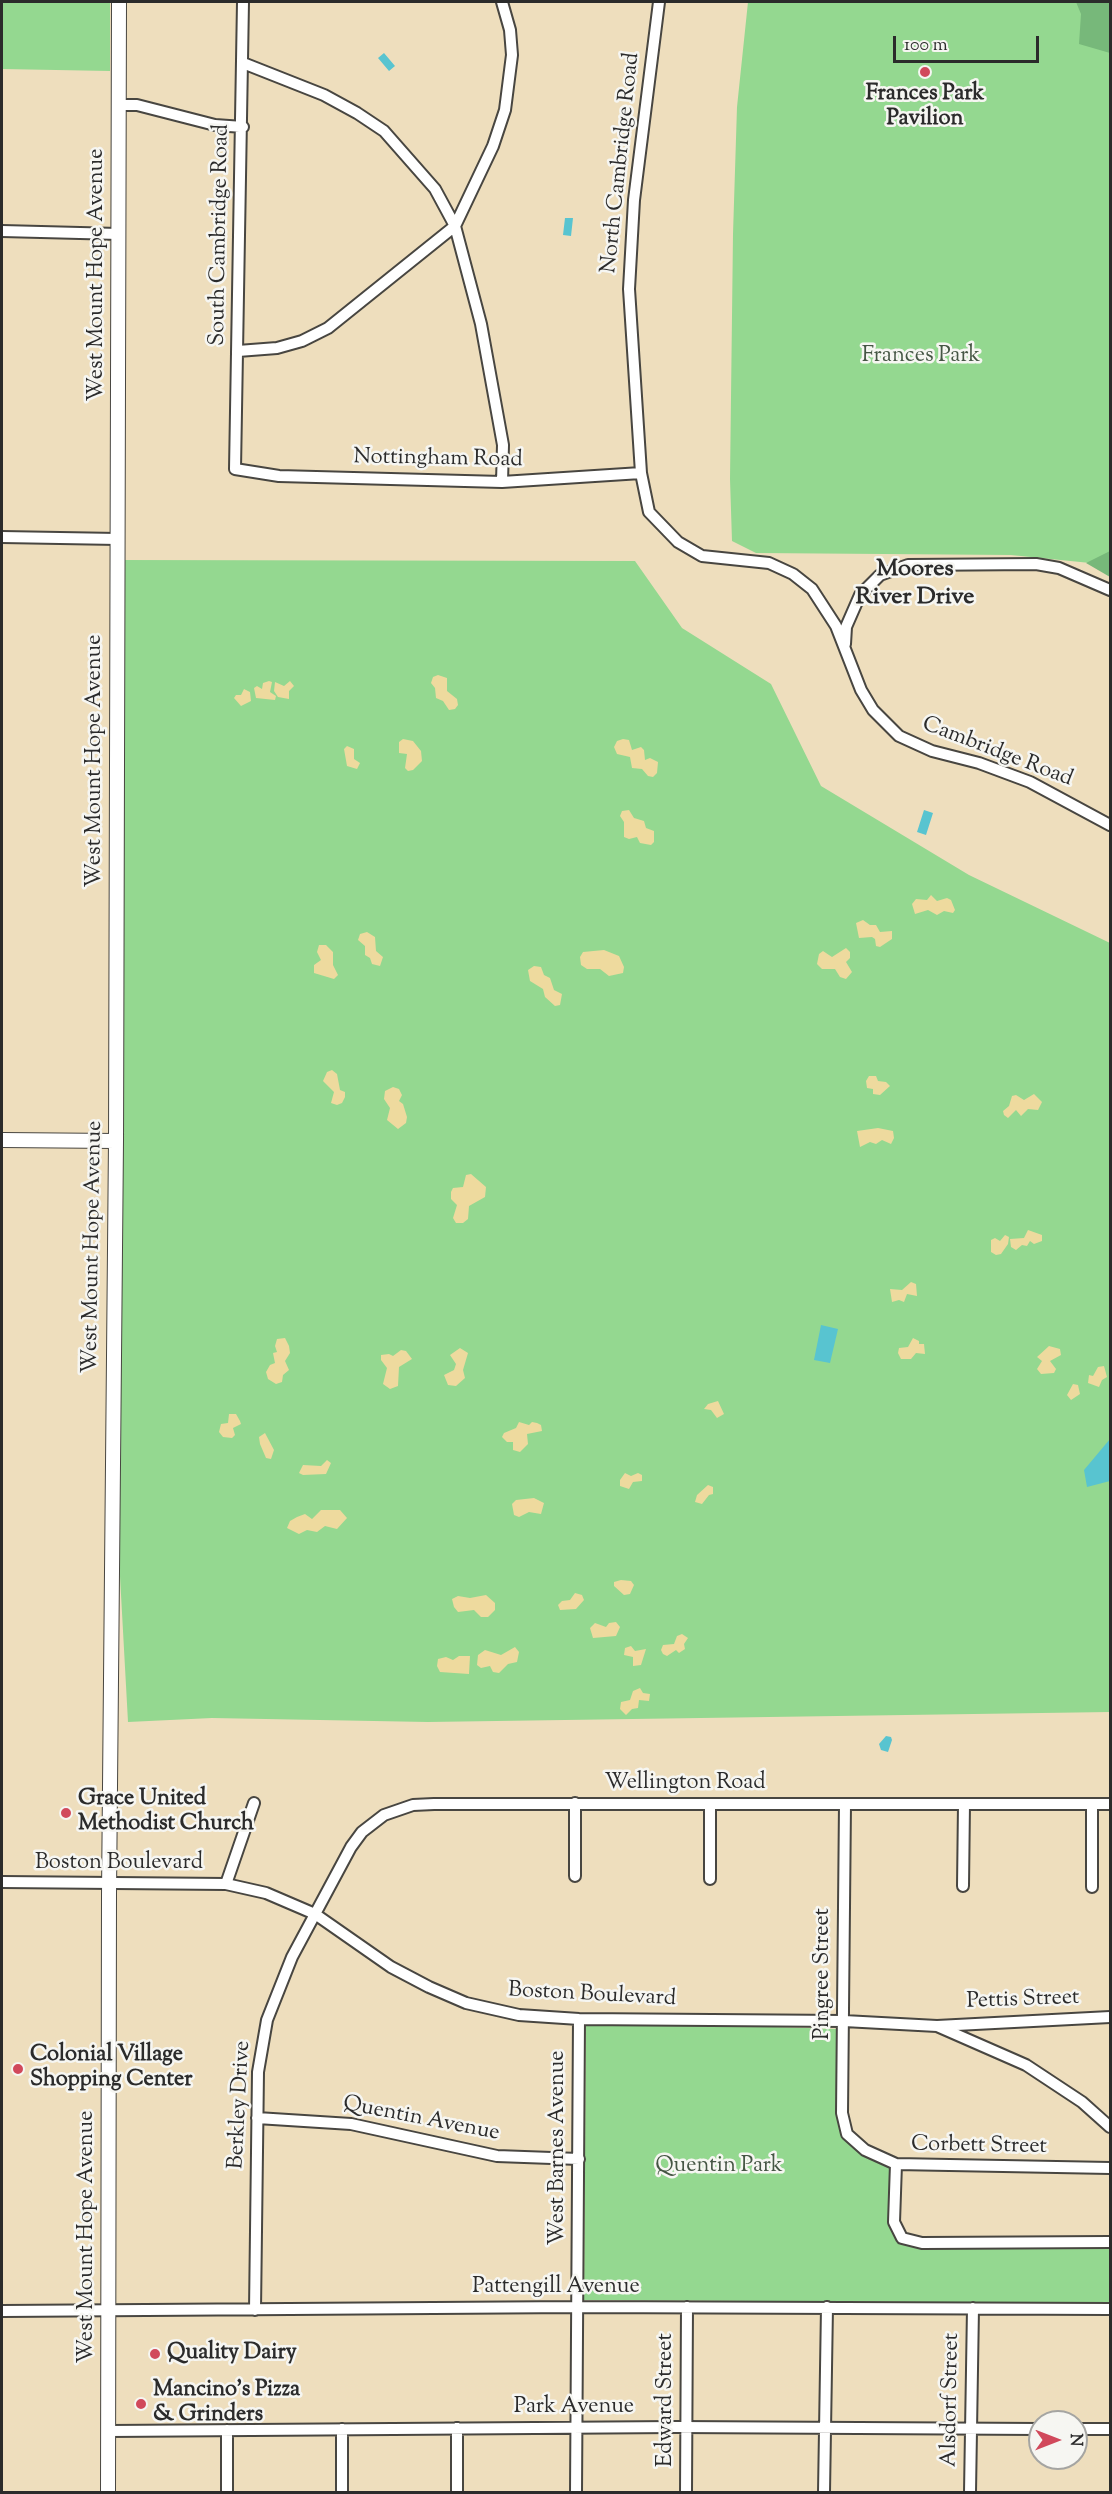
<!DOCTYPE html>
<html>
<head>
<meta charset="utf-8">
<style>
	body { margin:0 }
	#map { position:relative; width:1112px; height:2494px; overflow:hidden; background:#eedebd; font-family:"Sorts Mill Goudy",serif }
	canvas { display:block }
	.frame { position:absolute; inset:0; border:3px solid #2b2b2b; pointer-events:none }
	.north { position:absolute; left:1028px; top:2410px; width:60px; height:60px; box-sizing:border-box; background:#f6f6f2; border:2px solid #a5a5a2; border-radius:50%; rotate:90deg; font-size:16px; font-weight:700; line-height:24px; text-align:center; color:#2b2b2b }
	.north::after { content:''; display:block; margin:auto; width:21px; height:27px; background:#d1495b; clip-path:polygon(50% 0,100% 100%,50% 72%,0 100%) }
	.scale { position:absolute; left:893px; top:36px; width:146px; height:27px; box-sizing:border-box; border:3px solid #2b2b2b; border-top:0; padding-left:8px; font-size:18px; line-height:21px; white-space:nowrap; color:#2b2b2b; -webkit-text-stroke:4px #f6f6f2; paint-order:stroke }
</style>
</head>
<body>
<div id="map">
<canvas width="1112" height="2494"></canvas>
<div class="frame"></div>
<div class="north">N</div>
<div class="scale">100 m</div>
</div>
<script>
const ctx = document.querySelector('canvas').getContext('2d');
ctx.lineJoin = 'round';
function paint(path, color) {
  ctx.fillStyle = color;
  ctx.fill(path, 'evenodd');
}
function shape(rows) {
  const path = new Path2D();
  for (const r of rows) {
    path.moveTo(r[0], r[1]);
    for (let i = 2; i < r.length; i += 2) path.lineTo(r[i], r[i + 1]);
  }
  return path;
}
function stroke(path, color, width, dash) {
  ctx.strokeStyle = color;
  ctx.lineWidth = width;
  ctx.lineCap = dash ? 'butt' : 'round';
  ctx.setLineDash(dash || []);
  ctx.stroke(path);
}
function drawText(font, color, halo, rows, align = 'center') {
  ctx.font = font + ' "Sorts Mill Goudy",serif';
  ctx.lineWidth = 5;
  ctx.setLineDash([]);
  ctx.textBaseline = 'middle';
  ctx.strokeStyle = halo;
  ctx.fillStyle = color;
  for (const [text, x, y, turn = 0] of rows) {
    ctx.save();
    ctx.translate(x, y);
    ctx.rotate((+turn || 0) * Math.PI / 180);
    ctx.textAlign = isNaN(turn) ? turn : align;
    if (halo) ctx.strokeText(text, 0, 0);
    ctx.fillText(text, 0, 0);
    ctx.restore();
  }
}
const green = shape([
	[2,2,110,2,110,71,2,69],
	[748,2,1110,2,1110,565,1011,555,756,553,732,541,730,479,733,234,737,107],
	[118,560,635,561,682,628,771,684,821,786,969,875,1110,943,1110,1712,428,1722,212,1718,128,1722,114,1467],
	[586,2021,838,2029,844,2114,850,2143,874,2160,897,2165,896,2225,914,2241,1110,2241,1110,2303,584,2300]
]);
const forest = shape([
	[1076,2,1110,2,1110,53,1079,44,1081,14],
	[1110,551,1110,577,1086,563]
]);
const sand = shape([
	[438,675,447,678,447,691,457,699,458,705,455,709,449,710,443,701,436,698,435,688,431,683,433,677],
	[269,681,272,682,270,692,276,696,275,700,256,698,254,688,257,686,262,689,263,683],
	[290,681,294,686,289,691,289,699,278,697,274,691,275,682,284,686],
	[244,689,250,692,251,701,241,706,234,698,236,695,241,695],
	[403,739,413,741,421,751,422,761,413,770,408,771,405,768,407,754,399,753,399,742],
	[623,739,629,740,632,750,641,747,644,750,645,760,650,758,658,762,657,773,653,777,648,776,642,769,632,768,630,757,617,754,614,747,617,741],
	[347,746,354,749,354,759,360,763,357,769,347,766,344,749],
	[629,810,634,818,644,821,646,828,654,831,654,842,651,845,640,843,637,837,629,839,624,837,624,822,620,816,622,811],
	[931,895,937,901,947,898,951,900,955,910,953,913,944,911,937,915,928,910,915,914,912,904,916,899,927,900],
	[863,920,870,925,876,925,880,932,892,931,892,939,880,947,876,946,875,939,872,937,859,938,856,923],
	[367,932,375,937,376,951,383,957,380,966,372,964,370,958,365,955,365,946,358,940,360,934],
	[319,945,326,945,333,952,333,965,338,975,334,979,314,973,314,965,321,960,317,952],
	[846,948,850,952,850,958,846,962,852,972,846,979,840,977,835,969,822,969,817,964,819,954,823,951,832,957],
	[604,950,619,956,624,967,623,973,609,976,600,969,587,969,581,965,580,957,583,952],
	[534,966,541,967,544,975,550,978,554,990,562,994,560,1005,555,1006,545,997,543,989,530,981,528,970],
	[332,1070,337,1074,340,1090,345,1092,345,1097,342,1103,337,1105,331,1103,334,1092,323,1081,327,1072],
	[869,1076,876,1076,878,1081,886,1082,890,1086,880,1095,873,1094,873,1089,867,1088,866,1081],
	[393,1087,399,1089,402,1095,399,1101,403,1104,407,1117,406,1123,398,1129,387,1120,390,1108,384,1099,385,1091],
	[1034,1094,1042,1102,1038,1110,1028,1109,1021,1116,1016,1110,1008,1118,1004,1115,1003,1111,1009,1106,1012,1096,1016,1095,1024,1100],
	[878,1128,893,1131,894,1138,891,1144,882,1140,876,1144,870,1142,860,1147,857,1131],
	[471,1174,486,1187,485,1197,469,1206,468,1219,463,1223,456,1223,453,1218,457,1205,451,1199,451,1192,453,1188,463,1187,466,1175],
	[1028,1230,1042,1235,1042,1241,1034,1244,1030,1241,1027,1246,1022,1245,1016,1250,1011,1247,1010,1239,1024,1238],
	[1005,1235,1009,1237,1008,1244,1001,1254,996,1255,991,1252,991,1240,995,1238,1000,1241],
	[911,1282,916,1284,917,1296,907,1294,904,1302,899,1300,892,1302,890,1289,902,1290],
	[285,1338,289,1346,290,1353,285,1361,289,1370,283,1375,282,1382,276,1384,268,1379,266,1372,270,1365,275,1363,273,1353,277,1352,275,1346,277,1339],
	[913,1338,919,1341,919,1344,924,1344,925,1354,916,1353,911,1359,901,1359,898,1353,899,1348,908,1347],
	[1049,1346,1060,1349,1061,1355,1050,1361,1056,1369,1054,1373,1041,1374,1037,1369,1042,1361,1037,1357],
	[460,1348,468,1353,463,1370,465,1378,456,1386,448,1385,444,1375,454,1370,456,1364,450,1355],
	[401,1350,406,1351,412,1359,399,1367,398,1386,390,1389,383,1384,387,1368,381,1360,381,1355,389,1354,393,1356],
	[1104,1366,1107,1377,1102,1380,1099,1387,1088,1383,1089,1375,1093,1376,1098,1367],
	[1073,1384,1078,1385,1080,1394,1071,1400,1067,1395],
	[718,1401,724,1414,717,1418,711,1410,704,1409,708,1404],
	[229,1414,236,1414,240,1421,241,1424,233,1428,235,1435,232,1438,223,1437,219,1432,221,1424,228,1423],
	[519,1422,529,1425,532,1422,537,1423,541,1425,542,1431,527,1434,528,1444,520,1452,513,1450,513,1442,507,1442,502,1437,504,1433,516,1428],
	[265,1433,274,1450,271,1459,266,1458,260,1444,259,1437],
	[327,1460,331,1463,326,1474,303,1475,299,1473,303,1465,321,1466],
	[625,1473,631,1476,638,1473,642,1475,642,1481,633,1482,629,1489,620,1486,620,1480],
	[708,1485,713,1487,713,1494,709,1495,702,1504,695,1502,697,1495],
	[534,1498,544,1503,541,1514,529,1512,519,1517,514,1515,512,1504,516,1500],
	[321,1510,340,1510,347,1518,337,1529,325,1526,317,1532,307,1530,299,1534,287,1528,290,1521,297,1517,305,1514,312,1519],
	[621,1580,631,1581,634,1585,630,1594,624,1595,614,1586,614,1582],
	[575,1593,582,1595,584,1600,576,1609,560,1610,558,1605,562,1601,570,1600],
	[486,1595,495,1603,495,1610,488,1617,481,1617,474,1610,458,1612,454,1607,452,1599,458,1596,470,1598],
	[616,1622,620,1627,616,1636,593,1638,590,1628,595,1623,606,1627,609,1623],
	[682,1634,688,1638,684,1644,685,1649,679,1653,676,1650,667,1656,663,1654,661,1650,663,1645,674,1644,677,1636],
	[631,1646,635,1651,646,1649,641,1665,633,1666,633,1657,624,1655,625,1648],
	[515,1647,519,1652,517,1662,508,1664,499,1673,493,1672,490,1666,481,1668,477,1665,478,1655,485,1650,501,1655],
	[459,1656,470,1656,469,1674,440,1672,437,1666,438,1659,446,1657,453,1660],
	[640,1688,643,1693,650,1694,649,1701,639,1700,638,1708,632,1709,626,1715,620,1709,621,1702,630,1700,633,1691]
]);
const water = shape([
	[384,53,395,66,389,71,378,58],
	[565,218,573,218,571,236,563,235],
	[924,810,933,813,926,835,917,832],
	[821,1325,838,1329,830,1363,814,1360],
	[1110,1439,1110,1481,1087,1487,1084,1470],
	[886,1736,891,1737,892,1740,888,1752,881,1750,879,1744]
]);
const minor = shape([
	[243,2,235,469,279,476,502,482,641,473],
	[659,2,634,200,629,289,641,473,649,512,678,542,702,556,769,563,793,574,812,589,836,626,861,690,873,710,899,736,932,751,979,763,1030,782,1110,825],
	[243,63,324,95,357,113,384,131,435,189,455,226,481,324,503,445,502,482],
	[120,105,137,105,215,125,243,127],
	[2,231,119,234],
	[238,351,277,348,302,341,328,328,455,226,493,146,505,110,512,55,510,30,502,2],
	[2,537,118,539],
	[845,644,846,627,860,595,880,575,908,565,1036,564,1059,568,1110,590],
	[845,1804,842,2113,847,2134,865,2150,896,2164,1110,2168],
	[1092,1804,1092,1887],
	[575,1876,575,1803],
	[710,1879,710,1804],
	[2,1882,226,1884,266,1893,315,1914,391,1967,429,1987,466,2003,519,2015,579,2019,844,2021,937,2026,1026,2065,1082,2102,1110,2127],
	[226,1884,254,1803],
	[963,1886,964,1804],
	[937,2026,1110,2017],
	[257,2118,351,2124,497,2156,579,2159],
	[896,2164,894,2222,902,2238,922,2243,1110,2242],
	[255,2310,258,2072,267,2020,292,1957,351,1847,362,1832,384,1815,413,1805,434,1804,1110,1804],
	[2,2311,577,2307,1110,2309],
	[457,2428,457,2492],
	[1076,2429,1110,2429],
	[227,2430,227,2492],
	[109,2431,677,2427,1040,2429],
	[342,2492,342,2429],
	[576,2492,579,2019],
	[686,2492,687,2307],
	[824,2492,827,2307],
	[970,2492,973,2308]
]);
const tertiary = shape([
	[2,1140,116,1141],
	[108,2492,109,1894,116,1141,119,2]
]);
const markers = [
	[925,72,6,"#d1495b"],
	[66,1813,6,"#d1495b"],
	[18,2069,6,"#d1495b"],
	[155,2354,6,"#d1495b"],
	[141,2404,6,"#d1495b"]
];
const poiNames = [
	["Frances Park",925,95,"center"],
	["Pavilion",925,120,"center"],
	["Grace United",78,1800],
	["Methodist Church",78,1825],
	["Colonial Village",30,2056],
	["Shopping Center",30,2081],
	["Quality Dairy",167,2354],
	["Mancino's Pizza",153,2391],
	["& Grinders",153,2416]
];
const streetNames = [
	["North Cambridge Road",622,163,-84],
	["South Cambridge Road",221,235,-89],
	["West Mount Hope Avenue",98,275,-90],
	["Nottingham Road",438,460,1],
	["Cambridge Road",997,753,21],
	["West Mount Hope Avenue",96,761,-90],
	["West Mount Hope Avenue",94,1247,-89],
	["Wellington Road",685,1784],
	["Boston Boulevard",119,1864],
	["Pingree Street",824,1974,-90],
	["Boston Boulevard",592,1996,3],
	["Pettis Street",1023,2001,-2],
	["Berkley Drive",241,2105,-87],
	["Quentin Avenue",421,2120,11],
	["Corbett Street",979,2147,1],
	["West Barnes Avenue",559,2148,-90],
	["West Mount Hope Avenue",88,2237,-90],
	["Pattengill Avenue",556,2288],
	["Edward Street",667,2400,-90],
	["Alsdorf Street",952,2400,-89],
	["Park Avenue",574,2408]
];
const parkNames = [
	["Frances Park",921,357],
	["Quentin Park",719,2167]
];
const neighbourhoodNames = [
	["Moores",915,571],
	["River Drive",915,599]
];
paint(green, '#94d890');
paint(forest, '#77b87a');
paint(sand, '#eeda9e');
paint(water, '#58c4d0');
stroke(minor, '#484641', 14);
stroke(tertiary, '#484641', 16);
stroke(minor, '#fff', 10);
stroke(tertiary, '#fff', 14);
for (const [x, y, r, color] of markers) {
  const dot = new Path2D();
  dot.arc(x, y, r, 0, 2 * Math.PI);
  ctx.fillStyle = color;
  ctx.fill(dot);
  stroke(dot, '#f6f6f2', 2);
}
drawText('bold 22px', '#2b2b2b', '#f6f6f2', poiNames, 'left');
drawText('22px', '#2b2b2b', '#f6f6f2', streetNames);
drawText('22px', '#455644', '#f6f6f2', parkNames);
drawText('bold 24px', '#2b2b2b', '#f6f6f2', neighbourhoodNames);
</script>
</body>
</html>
